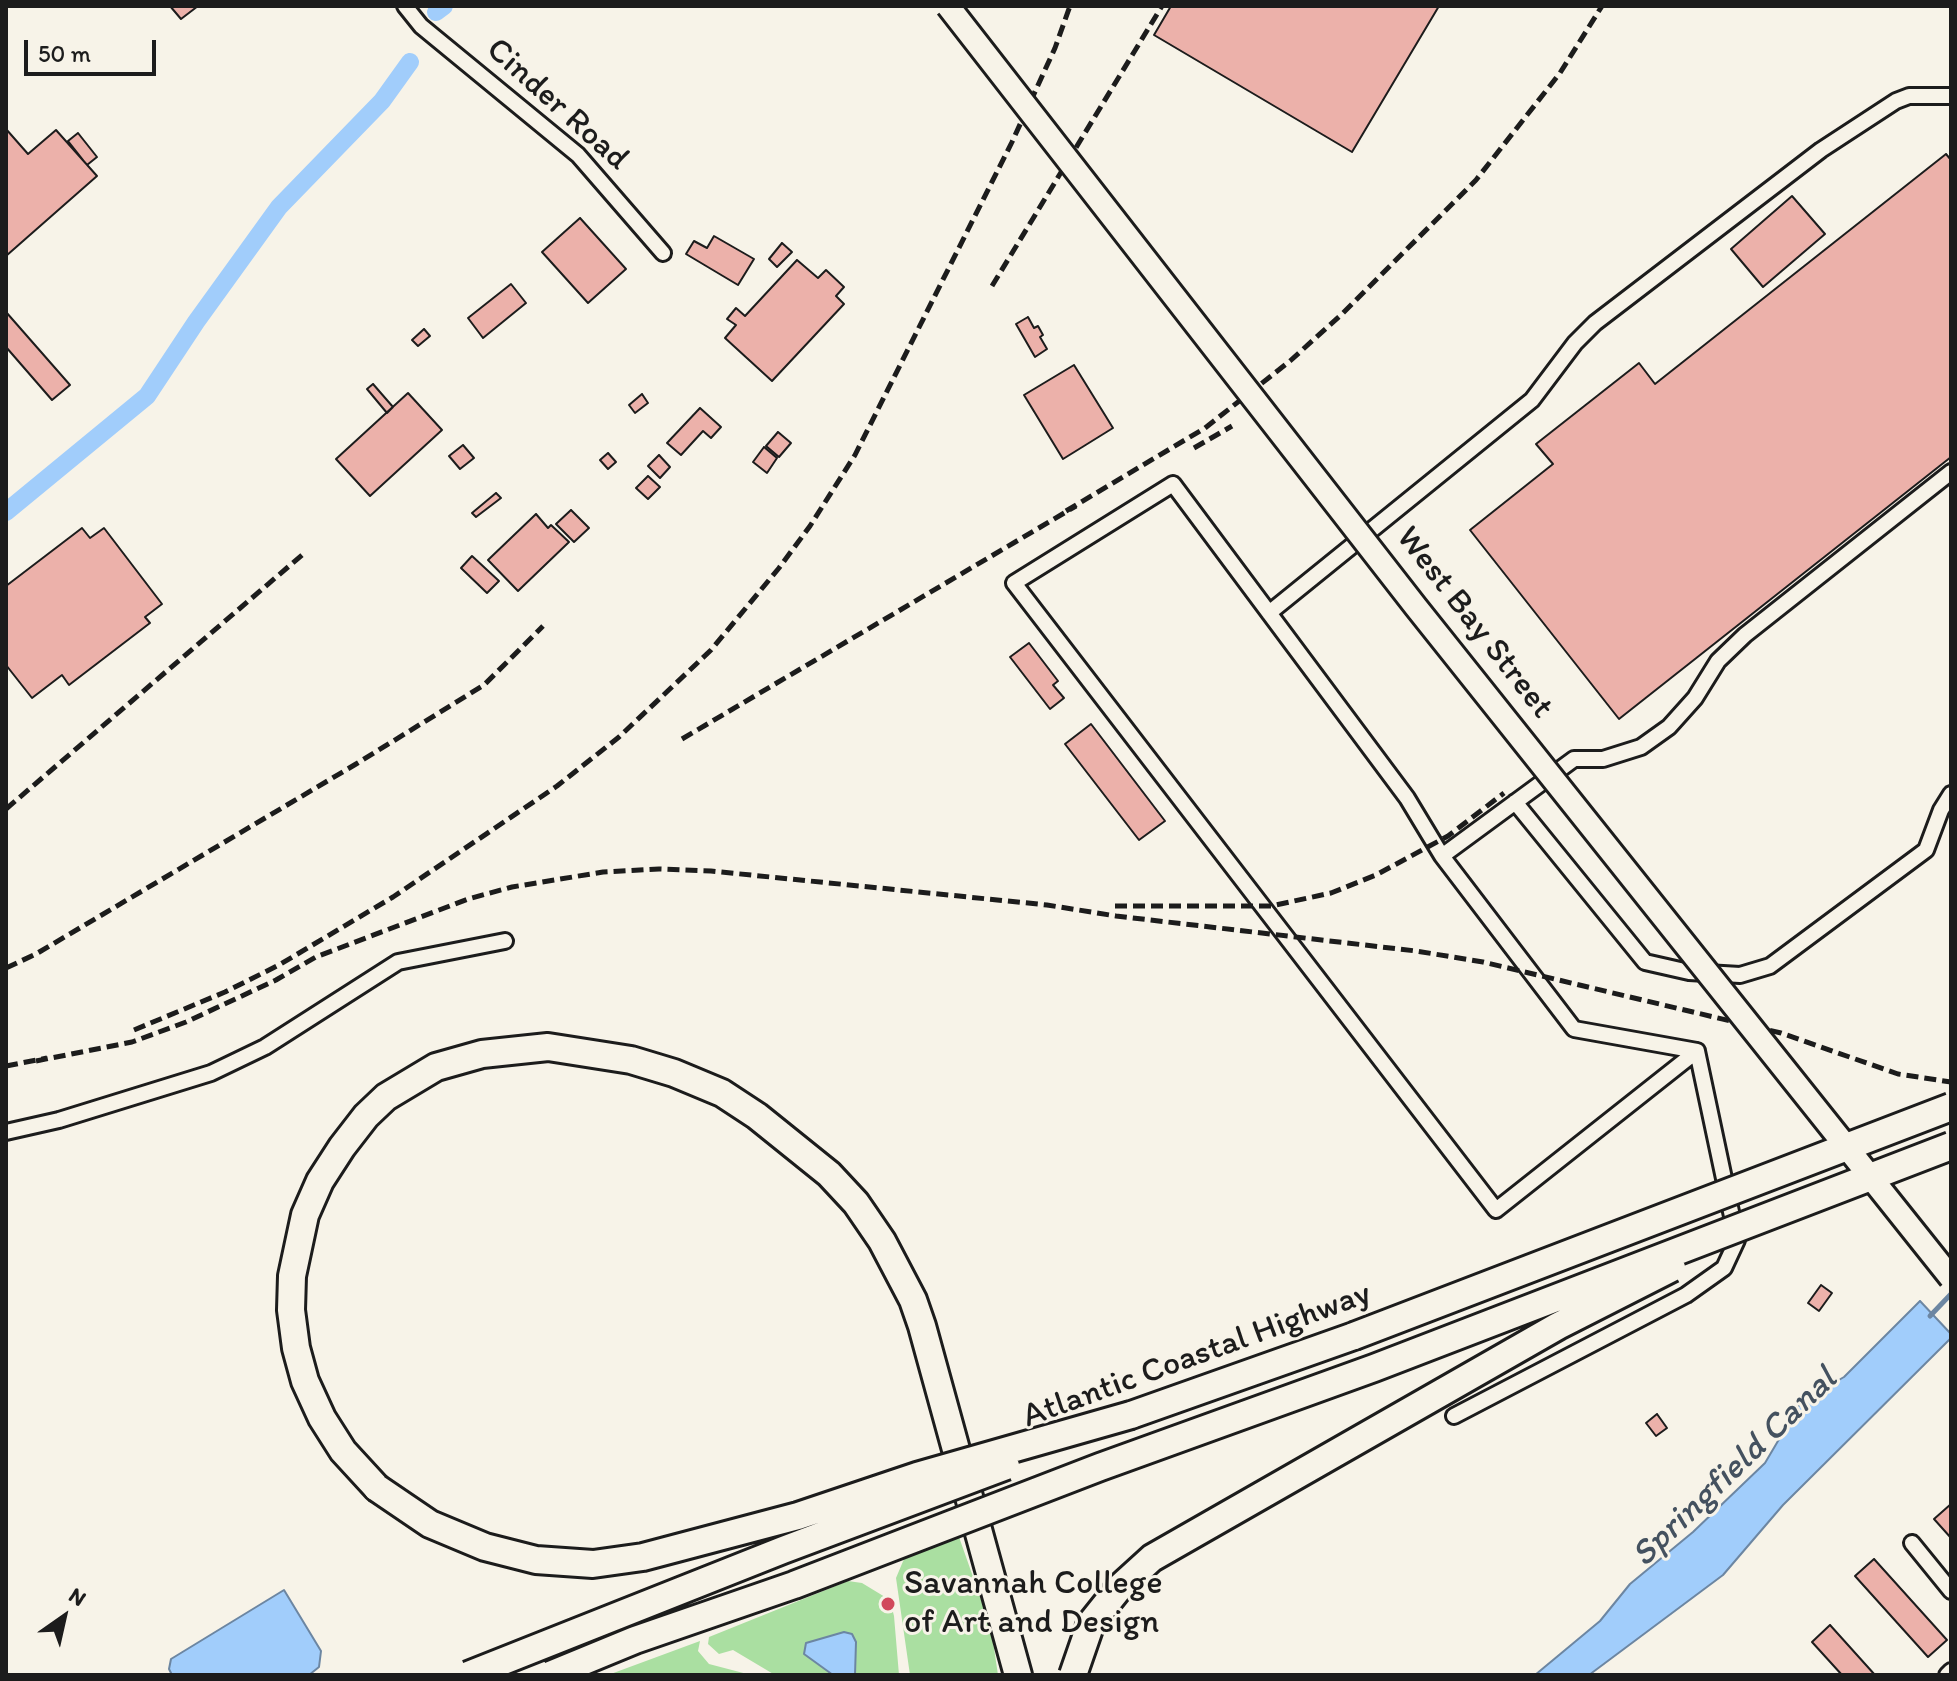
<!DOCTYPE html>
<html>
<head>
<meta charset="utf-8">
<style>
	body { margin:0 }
	#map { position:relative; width:1957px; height:1681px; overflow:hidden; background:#f7f3e8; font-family:Itim,sans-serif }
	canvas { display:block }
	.frame { position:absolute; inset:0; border:8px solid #1c1c1c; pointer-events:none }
	.north { position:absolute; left:24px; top:1577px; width:80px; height:80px; -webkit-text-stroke:6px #f7f3e8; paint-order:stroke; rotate:34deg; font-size:22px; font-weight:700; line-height:32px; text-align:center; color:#1c1c1c }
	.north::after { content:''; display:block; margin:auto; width:28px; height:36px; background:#1c1c1c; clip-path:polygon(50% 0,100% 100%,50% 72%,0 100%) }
	.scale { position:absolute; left:24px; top:40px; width:132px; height:36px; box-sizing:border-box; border:4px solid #1c1c1c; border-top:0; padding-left:10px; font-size:24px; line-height:28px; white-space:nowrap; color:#1c1c1c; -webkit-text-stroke:6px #f7f3e8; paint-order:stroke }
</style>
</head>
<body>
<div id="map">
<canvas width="1957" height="1681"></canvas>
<div class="frame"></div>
<div class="north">N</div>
<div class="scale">50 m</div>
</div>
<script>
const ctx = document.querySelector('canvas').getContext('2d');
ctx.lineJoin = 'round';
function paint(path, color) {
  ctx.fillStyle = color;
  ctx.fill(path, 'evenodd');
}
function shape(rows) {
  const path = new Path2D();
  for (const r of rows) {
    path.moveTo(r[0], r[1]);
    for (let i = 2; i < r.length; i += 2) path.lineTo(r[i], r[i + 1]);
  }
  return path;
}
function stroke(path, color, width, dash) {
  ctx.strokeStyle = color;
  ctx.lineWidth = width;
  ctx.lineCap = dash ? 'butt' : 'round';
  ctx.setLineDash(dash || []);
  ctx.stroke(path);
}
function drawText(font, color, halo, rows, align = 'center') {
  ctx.font = font + ' Itim,sans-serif';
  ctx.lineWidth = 6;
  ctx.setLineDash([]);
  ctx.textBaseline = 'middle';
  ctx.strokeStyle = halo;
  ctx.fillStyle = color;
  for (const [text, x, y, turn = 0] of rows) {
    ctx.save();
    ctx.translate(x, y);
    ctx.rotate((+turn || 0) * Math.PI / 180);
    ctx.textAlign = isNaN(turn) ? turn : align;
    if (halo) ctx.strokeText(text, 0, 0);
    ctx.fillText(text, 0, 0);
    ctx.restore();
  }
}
const green = shape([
	[959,1537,991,1628,998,1675,910,1675,896,1578,904,1559],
	[848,1581,862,1583,890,1600,894,1616,899,1675,775,1675,733,1650,719,1654,708,1644,709,1637],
	[700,1641,698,1651,709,1664,751,1675,608,1675]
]);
const water = shape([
	[1920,1301,1951,1334,1951,1338,1783,1505,1723,1575,1589,1675,1535,1675,1600,1621,1630,1584,1693,1532,1765,1463,1801,1402,1844,1377,1920,1301],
	[284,1590,321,1651,319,1667,309,1675,172,1675,169,1669,171,1659,284,1590],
	[844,1632,852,1634,856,1642,855,1675,833,1675,804,1654,806,1643,844,1632]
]);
const stream = shape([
	[1930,1316,1951,1294]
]);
const canal = shape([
	[436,12,444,6],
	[6,512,147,396,196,322,279,207,382,101,410,62]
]);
const building = shape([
	[170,6,198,6,181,19,170,6],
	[1171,6,1439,6,1352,152,1154,35,1171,6],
	[6,129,28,154,56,130,97,176,6,256,6,129],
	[78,133,97,157,87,165,68,141,78,133],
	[1946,154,1951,160,1951,457,1619,719,1470,530,1553,464,1536,444,1639,363,1655,384,1946,154],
	[1792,196,1825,234,1763,287,1731,249,1792,196],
	[580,218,626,269,588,303,542,252,580,218],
	[714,236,754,259,738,285,686,254,694,241,707,248,714,236],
	[782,243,792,252,777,267,769,259,782,243],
	[797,260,818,278,826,270,844,287,836,296,844,304,772,381,725,338,736,325,727,319,736,308,745,316,797,260],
	[511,284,526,303,483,338,468,318,511,284],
	[6,312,70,385,52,400,6,347,6,312],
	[1028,317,1034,328,1038,326,1043,335,1040,337,1047,349,1035,357,1016,324,1028,317],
	[424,329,430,336,418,346,412,340,424,329],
	[1074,365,1113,428,1063,459,1024,395,1074,365],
	[373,384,393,407,387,413,367,389,373,384],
	[408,393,442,430,370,496,336,459,408,393],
	[642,394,648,403,635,413,629,405,642,394],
	[700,408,721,427,711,438,703,431,681,455,667,443,700,408],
	[778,432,791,443,779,457,766,446,778,432],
	[463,445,474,458,460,469,449,456,463,445],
	[764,447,777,458,767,473,753,462,764,447],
	[608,453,616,462,608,469,600,460,608,453],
	[659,455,670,467,660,478,648,466,659,455],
	[648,476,660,487,648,499,636,488,648,476],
	[496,493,501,498,476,517,472,513,496,493],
	[571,510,589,528,574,542,556,524,571,510],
	[536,514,548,528,551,525,569,542,518,591,488,560,536,514],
	[82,528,90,538,104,528,162,604,145,617,150,623,69,685,62,675,32,698,6,665,6,586,82,528],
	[472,556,499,581,487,593,461,568,472,556],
	[1029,643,1058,681,1053,685,1064,698,1050,709,1010,657,1029,643],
	[1091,724,1165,821,1139,840,1065,744,1091,724],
	[1821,1285,1832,1293,1819,1311,1808,1303,1821,1285],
	[1657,1414,1667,1428,1656,1436,1646,1423,1657,1414],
	[1951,1504,1951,1538,1934,1519,1951,1504],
	[1874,1559,1947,1640,1928,1657,1855,1576,1874,1559],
	[1830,1625,1875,1675,1842,1675,1812,1642,1830,1625]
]);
const minor = shape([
	[405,6,421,26,578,155,663,253],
	[1269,613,1532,400,1575,343,1595,323,1821,150,1896,101,1909,96,1951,96],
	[1515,802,1645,962,1689,972,1740,975,1770,966,1926,850,1941,810,1951,794],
	[1442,856,1407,798,1173,484,1014,583,1496,1210,1697,1051],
	[6,1132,59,1120,211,1073,265,1047,398,962,505,941],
	[1454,1416,1686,1295,1724,1268,1737,1240,1697,1051,1574,1029,1442,856,1574,759,1603,759,1641,747,1669,727,1695,698,1718,661,1745,635,1951,472],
	[1912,1543,1951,1591],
	[1947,1675,1951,1671]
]);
const motorway = shape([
	[1131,1415,1354,1336],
	[377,1488,343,1451,322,1418,305,1381,296,1348,291,1310,292,1276,305,1215,320,1181,342,1147,366,1116,386,1097,436,1067,482,1054,548,1047,631,1060,674,1073,722,1093,757,1116,829,1174,856,1203,882,1241,913,1300,922,1326,1018,1675]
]);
const rail = shape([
	[992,286,1162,6],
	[1194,448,1232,426],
	[1066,511,1205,428,1290,361,1342,314,1476,180,1560,73,1602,6],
	[682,739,1076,506],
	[6,809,302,555],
	[1115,906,1271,906,1331,893,1376,875,1448,836,1504,793],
	[6,968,36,954,356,764,484,685,543,626],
	[134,1030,225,992,279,965,393,897,557,786,619,737,711,650,779,568,810,526,855,455,1012,142,1055,48,1070,6],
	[36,1061,132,1042,186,1022,276,980,316,957,468,899,512,887,603,872,659,869,711,871,1047,905,1116,916,1416,951,1483,962,1781,1033,1898,1074,1951,1082],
	[6,1066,47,1058]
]);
const primaryBridge = shape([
	[948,6,1416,607,1951,1278]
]);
const motorwayBridge = shape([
	[1354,1336,1951,1107],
	[377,1488,430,1524,485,1547,536,1560,593,1564,643,1557,798,1516,917,1476,1131,1415],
	[468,1675,783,1550,1006,1466],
	[550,1675,635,1640,794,1585,1100,1467,1374,1368,1951,1146],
	[1073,1675,1091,1623,1119,1588,1152,1558,1558,1326,1672,1268]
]);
const markers = [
	[888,1604,8,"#d1495b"]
];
const streetNames = [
	["Cinder Road",557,105,42],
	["West Bay Street",1474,623,52],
	["Atlantic Coastal Highway",1197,1356,-20]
];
const poiNames = [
	["Savannah College",904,1584],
	["of Art and Design",904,1623]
];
const waterNames = [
	["Springfield Canal",1735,1468,-44]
];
paint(green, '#aadfa1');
paint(water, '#a1cdfb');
stroke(water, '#6c86a2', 2);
stroke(stream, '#6c86a2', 5);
stroke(canal, '#a1cdfb', 18);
paint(building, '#ecb1aa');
stroke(building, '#1c1c1c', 2);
stroke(minor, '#1c1c1c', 20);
stroke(motorway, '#1c1c1c', 32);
stroke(minor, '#f7f3e8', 14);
stroke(motorway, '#f7f3e8', 26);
stroke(rail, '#1c1c1c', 5, [12, 6]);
stroke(primaryBridge, '#1c1c1c', 28, []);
stroke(motorwayBridge, '#1c1c1c', 32, []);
stroke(primaryBridge, '#f7f3e8', 22);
stroke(motorwayBridge, '#f7f3e8', 26);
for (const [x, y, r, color] of markers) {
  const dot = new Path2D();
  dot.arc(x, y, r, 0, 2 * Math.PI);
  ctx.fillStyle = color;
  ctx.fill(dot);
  stroke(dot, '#f7f3e8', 3);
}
drawText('34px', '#1c1c1c', '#f7f3e8', streetNames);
drawText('34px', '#1c1c1c', '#f7f3e8', poiNames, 'left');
drawText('italic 36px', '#44515f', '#f7f3e8', waterNames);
</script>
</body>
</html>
